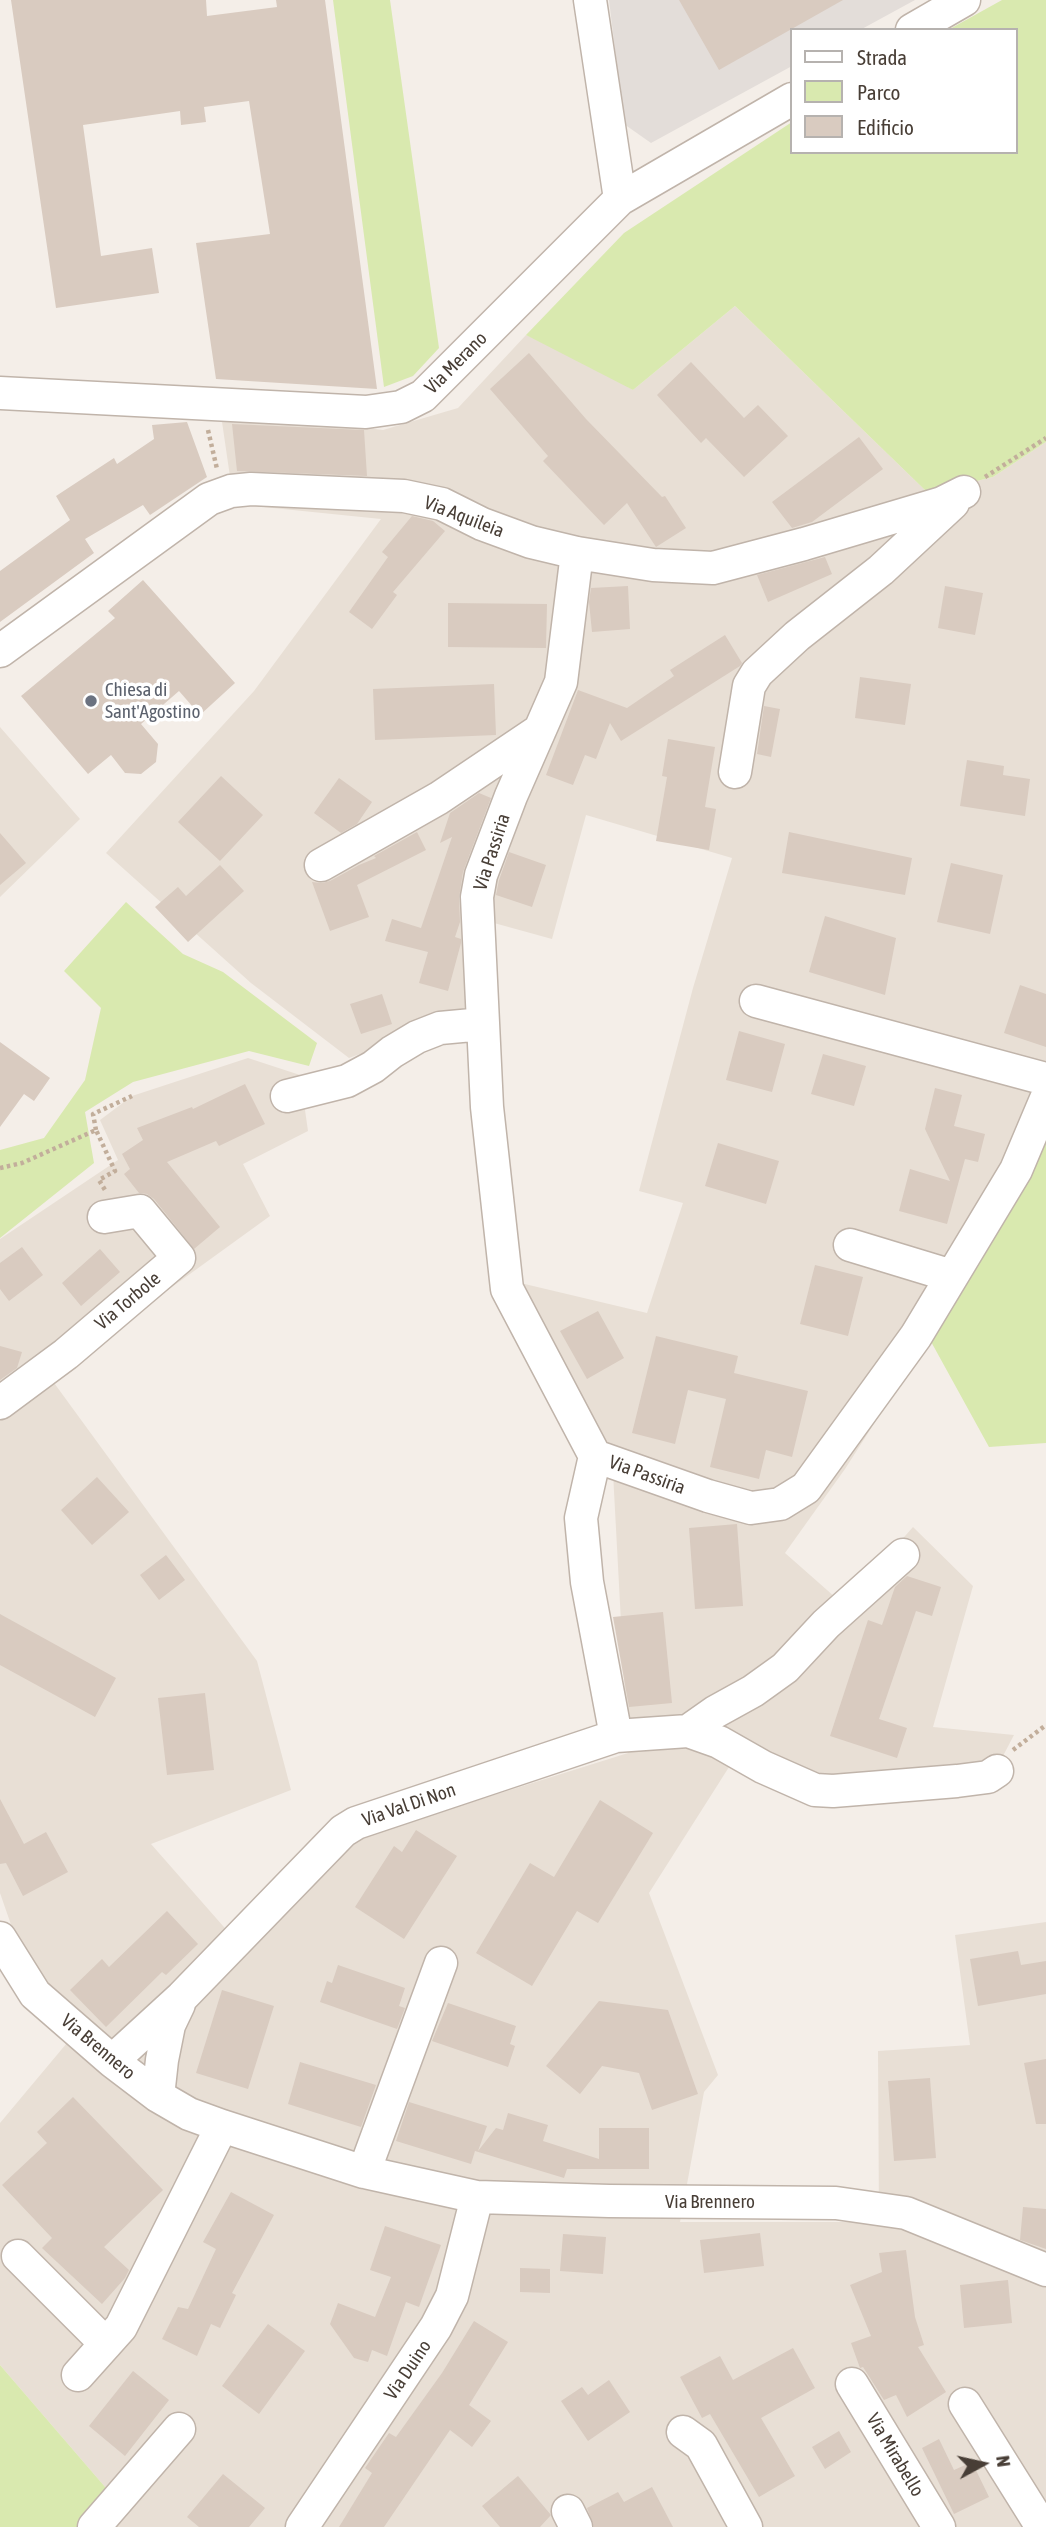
<!DOCTYPE html>
<html>
<head>
<meta charset="utf-8">
<style>
	body { margin:0 }
	#map { position:relative; width:1046px; height:2527px; overflow:hidden; background:#f4eee8; font-family:"Asap Condensed",sans-serif }
	canvas { display:block }
	.legend { position:absolute; left:790px; top:28px; width:228px; height:126px; box-sizing:border-box; background:#fff; border:2px solid #b6b2af; margin:0; padding:9px 12px; list-style:none; font-size:21px; color:#483e36 }
	.legend li { display:flex; align-items:center; gap:14px; height:35px }
	.legend b { width:35px; border:2px solid #b6b2af }
	.north { position:absolute; left:948px; top:2429px; width:70px; height:70px; -webkit-text-stroke:5px #fff; paint-order:stroke; rotate:82deg; font-size:19px; font-weight:700; line-height:28px; text-align:center; color:#483e36 }
	.north::after { content:''; display:block; margin:auto; width:24px; height:32px; background:#483e36; clip-path:polygon(50% 0,100% 100%,50% 72%,0 100%) }
</style>
</head>
<body>
<div id="map">
<canvas width="1046" height="2527"></canvas>
<ul class="legend">
<li><b style="height:9px;background:#fff"></b>Strada</li>
<li><b style="height:19px;background:#d9e9af"></b>Parco</li>
<li><b style="height:19px;background:#d9cbc0"></b>Edificio</li>
</ul>
<div class="north">N</div>
</div>
<script>
const ctx = document.querySelector('canvas').getContext('2d');
ctx.lineJoin = 'round';
function paint(path, color) {
  ctx.fillStyle = color;
  ctx.fill(path, 'evenodd');
}
function shape(rows) {
  const path = new Path2D();
  for (const r of rows) {
    path.moveTo(r[0], r[1]);
    for (let i = 2; i < r.length; i += 2) path.lineTo(r[i], r[i + 1]);
  }
  return path;
}
function stroke(path, color, width, dash) {
  ctx.strokeStyle = color;
  ctx.lineWidth = width;
  ctx.lineCap = dash ? 'butt' : 'round';
  ctx.setLineDash(dash || []);
  ctx.stroke(path);
}
function drawText(font, color, halo, rows, align = 'center') {
  ctx.font = font + ' "Asap Condensed",sans-serif';
  ctx.lineWidth = 7;
  ctx.setLineDash([]);
  ctx.textBaseline = 'middle';
  ctx.strokeStyle = halo;
  ctx.fillStyle = color;
  for (const [text, x, y, turn = 0] of rows) {
    ctx.save();
    ctx.translate(x, y);
    ctx.rotate((+turn || 0) * Math.PI / 180);
    ctx.textAlign = isNaN(turn) ? turn : align;
    if (halo) ctx.strokeText(text, 0, 0);
    ctx.fillText(text, 0, 0);
    ctx.restore();
  }
}
const residential = shape([
	[735,306,928,493,993,477,1046,442,1046,1135,929,1338,845,1469,785,1553,844,1605,913,1527,973,1586,933,1727,1014,1735,993,1775,833,1780,743,1745,649,1893,718,2075,704,2092,680,2222,879,2222,878,2051,970,2045,955,1935,1046,1922,1046,2527,90,2527,112,2495,0,2365,0,2123,82,2025,32,1985,0,1893,0,1239,118,1160,100,1120,132,1096,248,1058,300,1075,308,1131,243,1164,270,1216,49,1376,257,1661,291,1790,151,1844,245,1951,354,1839,628,1753,612,1454,512,1281,647,1313,683,1203,639,1191,693,988,732,858,586,815,552,939,494,923,492,1005,349,1058,251,983,106,853,254,691,381,519,234,504,221,415,311,421,383,430,458,408,526,335,580,356,633,390],
	[0,727,80,819,0,897]
]);
const industrial = shape([
	[609,0,915,0,860,30,792,30,792,66,651,143,624,124]
]);
const green = shape([
	[333,0,390,0,439,348,413,376,384,387],
	[1002,0,1046,0,1046,442,993,477,928,493,735,306,633,390,526,335,624,233,792,122,792,152,1016,152,1016,30,948,30],
	[126,902,183,954,223,972,317,1043,309,1066,249,1051,133,1082,85,1112,94,1163,0,1238,0,1150,44,1138,85,1080,101,1008,64,971],
	[1046,1135,1046,1443,989,1447,929,1338],
	[0,2365,112,2495,83,2527,0,2527]
]);
const building = shape([
	[11,0,206,0,207,16,277,7,276,0,325,0,377,389,216,379,196,243,270,234,249,101,204,107,206,122,181,125,180,111,83,125,101,256,152,248,159,293,56,308],
	[679,0,843,0,719,70],
	[529,353,586,419,662,497,665,496,686,528,656,547,627,503,604,525,543,461,548,456,490,389],
	[691,362,744,418,758,405,788,436,744,477,706,438,701,443,657,395],
	[187,422,207,477,150,515,143,505,85,539,94,553,0,622,0,571,70,520,56,496,114,458,117,464,154,439,152,425],
	[232,424,364,430,367,476,237,471],
	[859,437,883,469,812,522,792,528,772,502],
	[412,516,433,521,445,531,393,592,397,595,372,629,349,612,388,557,382,552],
	[825,557,832,574,768,602,757,575],
	[143,580,235,683,200,715,179,691,141,724,158,744,156,762,141,774,125,773,111,755,88,774,21,696,115,618,108,611],
	[628,586,630,629,592,632,589,602,591,588],
	[945,586,983,593,975,635,938,628],
	[448,603,547,604,546,648,448,647],
	[725,635,742,663,740,666,621,741,610,723,596,759,585,755,573,785,546,775,578,690,627,708,674,676,670,670],
	[860,677,911,684,905,725,855,718],
	[494,684,496,735,375,740,373,689],
	[764,706,780,709,771,757,757,754],
	[668,739,715,747,705,807,716,809,709,850,656,841,667,777,662,776],
	[967,760,1004,766,1003,775,1030,779,1025,816,960,806],
	[221,776,263,815,220,861,178,822],
	[339,778,372,802,357,824,341,833,314,813],
	[479,793,491,798,463,872,459,898,460,922,455,937,461,939,461,943,448,991,419,983,428,952,385,941,392,919,421,928,452,837,440,843,450,813],
	[417,832,426,850,357,885,369,917,330,931,312,882,322,883,330,881,359,865,376,858,374,856],
	[789,832,912,858,905,895,782,873],
	[0,833,26,863,0,885],
	[509,852,546,865,532,907,496,895,499,880],
	[951,863,1003,875,990,934,937,922],
	[220,865,244,891,188,942,155,907,178,887,186,896],
	[825,916,896,938,885,995,809,972],
	[1020,985,1046,994,1046,1047,1004,1033],
	[382,994,392,1024,361,1034,350,1004],
	[739,1031,785,1044,772,1092,726,1080],
	[0,1042,50,1078,34,1101,24,1094,0,1127],
	[823,1054,866,1066,854,1106,811,1094],
	[245,1084,265,1124,219,1146,216,1141,167,1162,220,1227,194,1249,154,1199,147,1194,139,1193,124,1174,130,1169,122,1154,143,1140,137,1128,192,1107,193,1109],
	[935,1088,962,1095,954,1126,985,1134,978,1162,965,1159,947,1224,899,1211,910,1169,950,1181,925,1129],
	[718,1143,779,1161,766,1204,705,1186],
	[22,1247,43,1275,9,1301,0,1289,0,1263],
	[100,1249,120,1272,81,1306,62,1283],
	[815,1265,863,1277,848,1336,800,1324],
	[598,1311,624,1358,587,1379,560,1331],
	[656,1336,738,1356,734,1373,808,1391,792,1457,766,1450,759,1479,710,1467,726,1399,688,1390,675,1444,632,1433],
	[0,1346,22,1352,17,1368,0,1380],
	[97,1477,129,1512,92,1545,61,1510],
	[737,1524,743,1606,695,1609,689,1528],
	[166,1555,185,1580,159,1600,140,1575],
	[907,1576,941,1587,932,1616,916,1611,879,1719,907,1728,897,1758,830,1736,868,1620,882,1625,895,1587],
	[663,1612,672,1703,629,1707,613,1617],
	[0,1614,116,1678,95,1717,0,1665],
	[205,1693,214,1770,167,1775,158,1698],
	[0,1799,24,1844,46,1832,68,1872,23,1896,6,1863,0,1864],
	[600,1800,653,1833,598,1923,577,1911,532,1986,476,1953,530,1863,554,1877],
	[416,1830,457,1856,404,1939,355,1907,394,1846,402,1852],
	[167,1911,198,1944,166,1975,162,1972,106,2027,70,1990,102,1959,109,1967],
	[1018,1951,1021,1965,1046,1961,1046,1994,978,2006,970,1959],
	[338,1965,405,1988,399,2006,405,2008,397,2029,320,2002,327,1981,332,1983],
	[222,1990,274,2006,248,2089,196,2073],
	[599,2001,668,2010,698,2094,652,2110,639,2073,602,2066,580,2094,546,2066],
	[448,2003,516,2026,510,2044,515,2046,508,2067,432,2041],
	[1046,2059,1046,2124,1036,2124,1024,2063],
	[300,2062,376,2085,361,2127,288,2104],
	[930,2078,936,2158,894,2161,888,2081],
	[73,2097,163,2190,104,2247,129,2270,125,2278,102,2304,42,2248,52,2238,2,2185,47,2143,37,2132],
	[409,2102,487,2126,478,2151,496,2128,503,2130,508,2113,548,2125,543,2141,599,2159,599,2128,649,2128,649,2169,567,2169,564,2178,475,2151,471,2164,396,2141],
	[231,2192,274,2215,232,2293,236,2295,220,2328,211,2324,197,2356,162,2339,178,2307,188,2309,216,2249,203,2242],
	[1023,2207,1046,2209,1046,2249,1020,2240],
	[385,2226,441,2245,419,2307,406,2302,387,2356,372,2350,368,2362,354,2358,330,2324,338,2303,375,2317,391,2277,370,2270],
	[760,2233,764,2266,704,2273,700,2240],
	[563,2234,606,2237,603,2274,560,2271],
	[906,2250,915,2317,924,2345,918,2347,946,2392,907,2417,896,2395,884,2400,863,2367,860,2368,851,2343,871,2336,850,2285,882,2272,879,2253],
	[520,2268,550,2269,550,2293,520,2292],
	[1008,2280,1012,2323,964,2328,960,2285],
	[474,2321,508,2342,469,2405,491,2421,472,2447,450,2430,384,2527,339,2527,372,2473,365,2468,389,2433,396,2437,442,2373],
	[268,2324,305,2351,259,2414,222,2386],
	[793,2348,815,2388,761,2418,795,2476,759,2497,710,2414,702,2418,680,2377,720,2356,733,2380],
	[133,2371,169,2400,125,2456,89,2426],
	[609,2380,630,2412,588,2441,561,2401,582,2387,588,2395],
	[839,2431,851,2452,825,2469,812,2447],
	[939,2439,954,2470,972,2462,989,2497,954,2514,922,2448],
	[223,2474,265,2508,249,2527,199,2527,187,2517],
	[518,2476,551,2515,540,2527,500,2527,482,2506],
	[652,2487,673,2527,594,2527,587,2508,618,2492,624,2502]
]);
const path = shape([
	[208,430,217,469],
	[985,477,1046,438],
	[96,1130,93,1114,132,1096],
	[0,1168,22,1163,96,1130,115,1171,99,1180,105,1190],
	[1013,1750,1046,1725]
]);
const minor = shape([
	[590,0,620,199],
	[912,30,964,0],
	[0,393,366,412,401,407,423,396,620,199,792,99],
	[577,553,561,682,511,796,481,875,477,897,487,1107,507,1289,595,1456,708,1496,751,1508,780,1504,806,1488,916,1336,1016,1170,1046,1099],
	[0,651,209,499,231,491,251,489,404,496,442,504,482,524,531,542,577,553,653,565,713,568,804,544,942,503,964,492],
	[735,772,749,686,757,673,797,636,881,570,953,503],
	[321,865,439,798,540,730],
	[756,1001,1046,1079],
	[287,1096,347,1081,373,1067,392,1052,417,1037,440,1028,483,1024],
	[850,1245,952,1276],
	[0,1403,66,1354,179,1258,140,1211,104,1217],
	[595,1456,581,1518,587,1582,616,1736],
	[688,1731,715,1712,753,1691,785,1668,826,1624,903,1555],
	[0,1938,35,1994,112,2061,158,2096,189,2114,222,2126,364,2172,477,2197,609,2201,836,2203,906,2213,1046,2270],
	[112,2061,182,1997,343,1831,356,1823,616,1736,688,1731,719,1742,763,1767,815,1790,833,1791,957,1781,988,1777,997,1771],
	[158,2096,162,2060,169,2025,179,2004],
	[364,2172,441,1963],
	[18,2256,106,2344],
	[78,2375,121,2327,222,2126],
	[852,2384,939,2527],
	[965,2404,1042,2527],
	[683,2432,701,2445,746,2527],
	[568,2511,576,2527],
	[94,2527,179,2429],
	[302,2527,436,2327,452,2296,477,2197]
]);
const markers = [
	[91,701,7,"#6b7280"]
];
const streetNames = [
	["Via Merano",456,363,-45],
	["Via Aquileia",464,517,21],
	["Via Passiria",492,852,-72],
	["Via Torbole",128,1301,-40],
	["Via Passiria",647,1475,20],
	["Via Val Di Non",409,1805,-19],
	["Via Brennero",98,2047,40],
	["Via Brennero",710,2202],
	["Via Duino",408,2370,-56],
	["Via Mirabello",895,2455,59]
];
const worshipNames = [
	["Chiesa di",105,690],
	["Sant'Agostino",105,712]
];
paint(residential, '#e8dfd5');
paint(industrial, '#e3ddd9');
paint(green, '#d9e9af');
paint(building, '#d9cbc0');
stroke(minor, '#c0b4aa', 35);
stroke(path, '#c2ae9b', 4.5, [3.5, 3.5]);
stroke(minor, '#fff', 32);
for (const [x, y, r, color] of markers) {
  const dot = new Path2D();
  dot.arc(x, y, r, 0, 2 * Math.PI);
  ctx.fillStyle = color;
  ctx.fill(dot);
  stroke(dot, '#fff', 2.5);
}
drawText('19px', '#483e36', '#fff', streetNames);
drawText('19px', '#5b616d', '#fff', worshipNames, 'left');
</script>
</body>
</html>
